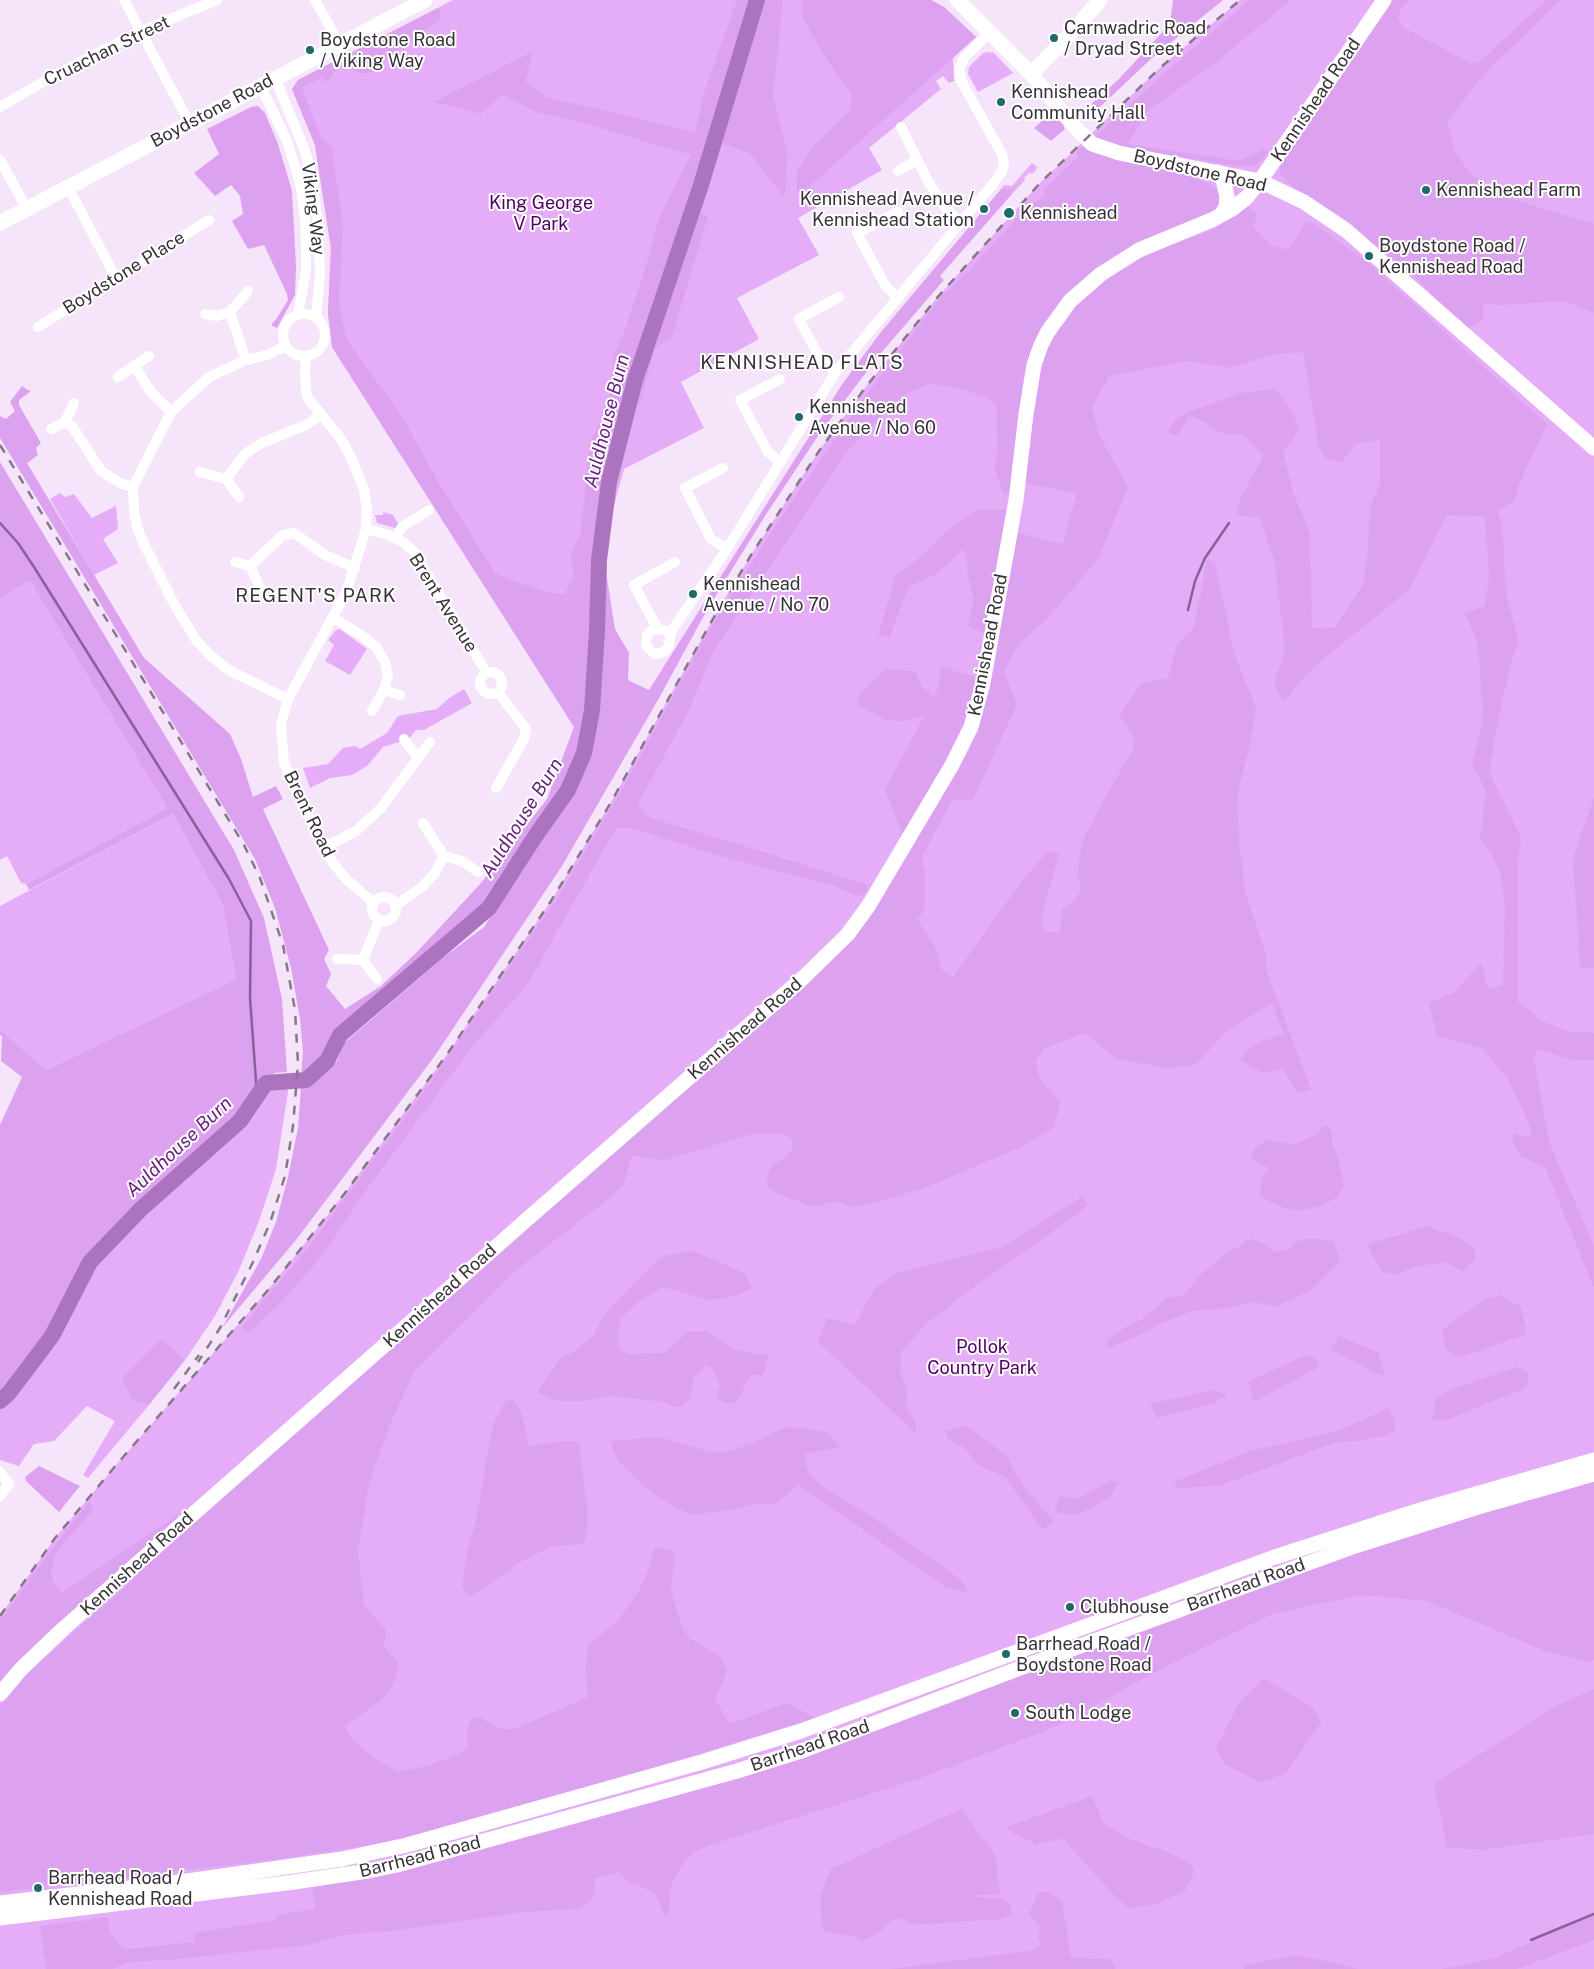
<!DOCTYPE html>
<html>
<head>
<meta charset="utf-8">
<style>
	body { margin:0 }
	canvas { display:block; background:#f5e4fa }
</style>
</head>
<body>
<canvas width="1594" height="1969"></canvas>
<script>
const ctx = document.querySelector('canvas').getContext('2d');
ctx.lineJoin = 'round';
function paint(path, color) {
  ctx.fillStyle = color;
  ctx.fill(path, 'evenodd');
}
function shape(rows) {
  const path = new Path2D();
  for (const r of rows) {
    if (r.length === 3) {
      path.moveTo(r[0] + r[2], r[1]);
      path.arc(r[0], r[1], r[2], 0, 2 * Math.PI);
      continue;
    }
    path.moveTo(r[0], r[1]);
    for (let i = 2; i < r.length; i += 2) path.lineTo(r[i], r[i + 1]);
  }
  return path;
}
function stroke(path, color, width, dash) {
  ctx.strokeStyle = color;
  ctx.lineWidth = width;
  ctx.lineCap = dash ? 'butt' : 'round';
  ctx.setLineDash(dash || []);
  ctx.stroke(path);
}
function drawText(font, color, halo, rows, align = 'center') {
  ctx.font = font + ' "Public Sans",sans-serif';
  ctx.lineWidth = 4;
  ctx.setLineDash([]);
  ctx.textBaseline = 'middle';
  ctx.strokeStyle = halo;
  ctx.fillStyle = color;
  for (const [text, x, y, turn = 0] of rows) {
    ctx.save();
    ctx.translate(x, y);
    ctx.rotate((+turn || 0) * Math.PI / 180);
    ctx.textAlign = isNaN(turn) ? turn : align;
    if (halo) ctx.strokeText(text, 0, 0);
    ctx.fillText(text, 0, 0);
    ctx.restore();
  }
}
const green = shape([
	[453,0,931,0,944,7,976,37,953,58,954,81,949,83,943,76,936,81,941,89,869,148,882,170,798,218,819,255,737,298,759,339,681,382,704,428,624,469,604,542,574,727,332,347,328,313,331,248,315,145,292,89,298,80],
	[1240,0,1594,0,1594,1969,0,1969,0,1616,55,1538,117,1464,268,1290,345,1193,448,1053,551,901,610,804,710,624,751,555,819,451,865,388,936,299,1041,182,1161,67],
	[988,52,994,53,1013,73,978,92,968,74,969,67,983,53],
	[1032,163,1037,167,1036,170,1032,174,1030,172,1024,178,1025,180,1012,194,1011,188,1001,189,1004,185,1012,186],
	[60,493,65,497,74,494,92,518,116,506,118,529,103,539,118,563,94,575,50,499],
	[383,512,393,515,399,525,395,528,377,523,375,515,383,515],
	[30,581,167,808,26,884,21,883,7,856,0,860,0,598],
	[340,629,367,649,350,675,325,661,334,645,328,640,336,630],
	[464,689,472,703,424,730,416,730,409,739,383,747,367,766,352,775,330,778,310,788,303,768,328,764,343,748,355,746,360,749,387,733,398,716,437,709,449,698],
	[173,814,222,903,236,979,46,1070,0,1029,0,906],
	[287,1083,288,1092,276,1169,259,1221,239,1270,215,1316,185,1360,161,1340,133,1401,149,1405,88,1478,83,1475,115,1421,87,1406,54,1441,34,1444,19,1466,0,1460,0,1405,54,1337,94,1266,143,1212,243,1124,267,1086]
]);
const forest = shape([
	[737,0,750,0,741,36,708,149,653,301,611,437,596,555,588,692,584,731,571,771,486,906,457,930,426,960,338,1032,330,1053,315,1068,301,1077,303,1051,300,1019,291,968,275,908,255,859,0,438,0,416,6,419,15,411,10,402,22,386,28,390,30,390,30,392,19,400,19,405,41,443,36,448,38,455,27,463,144,658,230,734,241,759,253,797,276,786,283,799,263,809,329,950,324,959,331,974,326,986,345,1009,381,986,417,952,481,883,547,799,574,727,332,347,328,313,331,248,315,145,292,89,298,80,438,8,441,12,439,20,401,47,385,61,378,71,362,74,342,61,328,81,325,82,323,77,302,88,320,135,332,148,343,229,339,300,346,339,403,418,437,480,495,573,513,581,549,593,565,594,574,574,571,554,581,532,590,442,608,405,614,355,624,333,647,262,659,218,691,155,587,124,536,112,502,94,481,114,434,102,532,52,526,82,546,97,695,132,705,90],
	[762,0,783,0,773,97,787,152,785,195,783,196,750,153,721,143],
	[802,0,931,0,944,7,976,37,801,194,797,191,797,171,813,147,851,109,851,92,836,73,816,42,803,17],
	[1173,0,1223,0,1152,58,1086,120,1081,113,1118,80,1170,24],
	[1250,0,1291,0,1215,63,1143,114,1137,129,1128,144,1239,161,1264,149,1269,152,1255,166,1229,165,1112,145,1096,136,1168,70],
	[1392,0,1409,0,1402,7,1398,17,1403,27,1472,64,1479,62,1547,0,1561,0,1487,71,1447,121,1454,149,1467,169,1489,192,1594,224,1594,313,1566,301,1502,305,1484,304,1483,320,1466,328,1420,282,1343,218,1296,189,1280,174,1281,165,1301,132],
	[258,106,265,113,278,144,292,191,296,267,295,295,277,328,271,325,277,318,288,300,287,294,264,245,248,249,232,221,243,214,240,196,231,185,215,196,194,173,219,154,207,129,251,107],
	[1051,113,1063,124,1065,129,1051,141,1034,128],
	[1083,146,1090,150,1131,162,1191,176,1209,184,1216,189,1219,198,1218,207,1068,295,1045,321,1033,348,1010,494,1003,493,994,468,998,448,996,405,986,397,957,388,930,384,901,396,846,453,713,652,689,710,638,804,650,818,751,848,867,885,867,892,859,896,829,884,716,855,633,828,616,828,527,985,476,1042,369,1186,323,1255,281,1302,248,1333,242,1327,314,1240,423,1093,558,897,627,781,710,629,775,526,858,406,941,297,967,273,1027,207,1046,195,1044,190,1078,157,1076,153],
	[1011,188,1012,194,940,276,944,280,881,353,820,433,765,516,707,610,658,700,562,866,434,1057,296,1240,222,1328,261,1259,276,1222,288,1177,298,1128,301,1087,315,1081,337,1061,343,1044,444,957,484,927,587,763,592,741,600,652,600,585,604,542,605,566,615,629,629,653,628,680,649,690,843,383,881,332,1001,189],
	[1248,207,1258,215,1253,226,1271,245,1288,250,1306,222,1313,223,1368,263,1547,424,1520,482,1514,500,1497,512,1502,522,1506,595,1519,641,1513,656,1499,715,1489,772,1521,837,1518,864,1518,1002,1542,1021,1566,1031,1594,1033,1594,1060,1572,1060,1537,1049,1534,1060,1549,1142,1594,1246,1594,1288,1545,1167,1520,1156,1512,1140,1515,1133,1527,1137,1532,1133,1530,1126,1508,1079,1483,1049,1437,1036,1429,1003,1453,993,1481,963,1488,989,1503,985,1505,904,1501,876,1492,854,1480,839,1486,790,1472,765,1483,719,1478,644,1465,613,1485,606,1489,577,1485,516,1447,515,1410,589,1317,664,1298,683,1291,694,1283,701,1274,683,1285,652,1275,563,1260,518,1237,515,1240,499,1264,455,1244,435,1221,433,1205,422,1189,416,1177,436,1168,432,1176,419,1188,412,1242,393,1275,389,1292,410,1299,430,1283,452,1293,492,1310,533,1312,628,1335,627,1363,585,1368,549,1370,507,1380,484,1380,440,1356,444,1341,463,1326,459,1319,447,1303,352,1275,354,1230,368,1187,361,1109,376,1092,407,1099,435,1128,487,1098,559,1047,619,1019,643,1004,672,1017,704,973,800,952,800,922,857,925,875,924,911,917,919,935,947,942,970,953,977,1022,881,1048,851,1059,854,1042,913,1041,923,1046,932,1060,932,1062,909,1073,902,1081,891,1078,875,1081,844,1102,803,1134,748,1133,735,1119,715,1141,684,1168,678,1177,644,1194,627,1207,560,1215,562,1234,653,1256,708,1250,745,1238,791,1239,841,1245,891,1266,954,1266,969,1311,1090,1297,1093,1283,1069,1263,1073,1240,1060,1250,1048,1263,1041,1284,1034,1272,1003,1228,1030,1195,1065,1168,1068,1116,1059,1085,1033,1044,1048,1035,1063,1041,1081,1060,1102,1054,1127,1023,1146,924,1188,874,1203,853,1207,835,1201,813,1207,777,1193,767,1186,767,1175,772,1165,783,1159,792,1149,792,1139,783,1134,755,1133,662,1161,640,1156,632,1156,623,1185,603,1203,515,1271,415,1370,390,1424,370,1480,358,1550,364,1606,386,1630,384,1647,399,1664,392,1687,380,1701,345,1726,351,1738,374,1758,398,1772,430,1765,457,1755,468,1748,467,1729,472,1718,479,1717,501,1729,515,1729,588,1697,585,1671,588,1646,620,1618,638,1592,645,1578,655,1547,675,1552,671,1591,682,1627,690,1639,720,1656,727,1671,715,1699,729,1724,787,1703,815,1718,646,1770,424,1834,383,1843,280,1859,0,1892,0,1706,32,1669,130,1583,144,1567,765,1019,897,869,968,752,981,716,1015,532,1063,544,1077,493,1023,483,1043,357,1060,325,1080,300,1105,279,1145,254,1212,230],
	[698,212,708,216,672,336,655,348,640,403,633,401,645,362],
	[0,462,234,850,264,918,282,999,287,1072,275,1073,261,1082,245,1104,238,1120,132,1214,87,1262,52,1326,17,1376,0,1393,0,1125,22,1077,1,1061,2,1036,0,1035,0,1029,46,1070,236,979,222,903,173,814,29,890,26,884,167,808,30,581,0,598],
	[1009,509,986,634,968,626,974,599,968,576,967,556,963,549,936,574,909,586,889,638,878,635,896,575,919,558,943,534,977,510],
	[941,667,980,678,962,738,904,837,885,790,924,716,902,721,886,720,858,705,857,697,886,669,915,671,922,687,934,697,939,686],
	[1594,797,1594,968,1580,967,1573,858],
	[1323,1126,1328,1126,1332,1134,1332,1143,1338,1158,1344,1186,1336,1198,1320,1206,1300,1211,1285,1208,1262,1198,1260,1194,1262,1178,1270,1168,1259,1164,1251,1157,1255,1148,1266,1140,1292,1144,1304,1140,1317,1134],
	[1083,1196,1088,1204,1079,1213,971,1289,926,1324,901,1352,900,1371,906,1389,907,1409,915,1421,917,1434,818,1342,827,1318,854,1325,875,1288,898,1273,1003,1247],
	[1427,1226,1462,1239,1474,1247,1475,1259,1463,1271,1445,1262,1414,1267,1395,1275,1381,1271,1367,1245],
	[1253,1239,1263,1243,1275,1252,1289,1249,1296,1242,1307,1239,1319,1239,1334,1242,1340,1261,1311,1290,1275,1307,1256,1302,1219,1309,1192,1311,1159,1324,1144,1333,1108,1348,1106,1343,1112,1337,1124,1328,1142,1319,1167,1298,1184,1295,1200,1275,1230,1250,1239,1248,1245,1241],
	[693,1251,744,1273,752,1288,734,1296,710,1300,662,1287,637,1303,621,1318,617,1335,619,1348,628,1354,664,1353,689,1331,706,1331,736,1350,769,1356,762,1375,751,1375,736,1402,728,1404,720,1401,717,1395,720,1385,713,1369,706,1365,694,1377,689,1399,683,1406,675,1407,660,1401,610,1396,584,1401,557,1401,537,1392,560,1359,575,1351,593,1336,606,1312,655,1262,666,1255],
	[1500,1295,1506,1300,1520,1305,1526,1328,1524,1335,1457,1358,1445,1347,1442,1330,1484,1300],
	[1339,1336,1378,1352,1386,1378,1331,1350],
	[161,1339,185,1360,149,1405,133,1401,122,1378],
	[1306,1355,1315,1358,1319,1367,1253,1402,1248,1382],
	[1517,1367,1530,1374,1525,1388,1444,1421,1432,1420,1436,1398,1452,1389],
	[1212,1390,1227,1394,1215,1403,1157,1418,1150,1404],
	[514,1400,521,1412,529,1446,568,1441,579,1442,588,1517,584,1544,553,1546,520,1562,486,1587,469,1596,462,1587,467,1552,476,1521,491,1434,496,1417,506,1401],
	[1389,1408,1394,1419,1395,1430,1385,1436,1357,1441,1336,1442,1219,1486,1177,1488,1174,1482,1251,1451,1340,1430],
	[967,1426,1008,1457,1014,1472,1041,1508,1054,1521,1042,1530,1006,1477,978,1465,965,1448,948,1439,945,1431],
	[791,1427,828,1432,840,1447,805,1454,807,1470,823,1487,871,1516,960,1579,969,1593,946,1587,798,1485,774,1505,759,1503,727,1510,691,1515,657,1497,641,1484,618,1461,610,1441,660,1437,714,1453,725,1452,751,1444,780,1429],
	[39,1466,80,1486,59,1512,26,1481,25,1477],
	[1594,1480,1594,1660,1589,1662,1543,1650,1427,1601,1361,1595,1272,1614,1170,1664,1053,1728,918,1779,710,1845,694,1852,685,1861,675,1876,671,1886,669,1913,664,1917,660,1903,655,1894,643,1887,630,1883,618,1872,594,1879,595,1896,585,1905,575,1909,524,1912,399,1930,342,1935,309,1945,167,1960,129,1962,112,1969,46,1969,40,1926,108,1917,110,1933,123,1950,194,1942,194,1933,276,1920,276,1915,315,1909,312,1885,739,1776,1382,1543],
	[1111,1481,1119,1482,1109,1498,1081,1513,1070,1515,1058,1513,1055,1507,1061,1496,1077,1499],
	[89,1502,94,1509,56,1552,51,1571,54,1584,62,1593,176,1516,179,1519,111,1577,9,1670,0,1681,0,1621,52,1549],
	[1264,1678,1313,1708,1321,1723,1285,1774,1260,1782,1224,1764,1216,1748,1239,1703],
	[1594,1689,1594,1834,1482,1850,1447,1847,1434,1784,1556,1706],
	[1092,1796,1104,1824,1132,1840,1167,1852,1192,1865,1194,1872,1185,1891,1156,1904,1129,1908,1113,1894,1063,1839,1037,1844,1012,1833,1007,1827],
	[961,1809,995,1855,1000,1894,965,1896,1004,1899,1010,1904,1011,1915,1001,1919,912,1925,901,1918,890,1921,882,1930,867,1939,861,1940,856,1937,823,1931,820,1896,831,1869],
	[1045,1891,1062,1900,1071,1958,1110,1959,1116,1969,892,1969,1035,1950,1041,1946,1038,1936,1040,1927,1029,1914,1038,1893],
	[1594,1915,1594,1940,1517,1969,1441,1969,1492,1959],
	[1297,1955,1330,1962,1358,1969,1244,1969,1245,1965]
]);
const stream = shape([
	[0,523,18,543,34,567,229,879,251,921,250,998,257,1095],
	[1188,610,1195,581,1205,558,1229,523],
	[1531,1940,1594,1914]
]);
const river = shape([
	[0,1401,9,1393,52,1336,90,1262,141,1209,240,1121,266,1083,306,1080,327,1061,340,1035,489,908,536,835,568,790,584,753,592,710,597,631,599,560,609,482,635,380,700,188,757,0]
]);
const street = shape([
	[124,0,190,124],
	[315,0,340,45],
	[275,78,305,151,312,178,318,224,320,274,316,317],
	[260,85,287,141,300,183,305,218,306,247,306,271,298,314],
	[0,107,55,75,141,31,217,0],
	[901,127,928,181,942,203,959,223],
	[0,160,27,209],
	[898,171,917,160],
	[68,187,116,278],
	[898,212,857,233,885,285,898,299],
	[230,312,246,360],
	[304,335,21],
	[205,314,217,316,230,312,248,291],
	[38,327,209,220],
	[286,346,267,355,246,360,209,377,171,412,133,487,134,511,137,527,143,542,174,604,196,640,211,656,230,671,288,699],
	[306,356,305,376,307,397,341,439,350,455,364,489,367,510,366,529,346,593,288,699,281,724,284,763,304,808,333,863,347,880,373,902],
	[135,367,151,392,171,412],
	[835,373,816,351,799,319,839,297],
	[118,377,149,356],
	[65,422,72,426,101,471,120,483,133,487],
	[51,429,65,422,74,403],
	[780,462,768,452,740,400,780,379],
	[723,468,685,488,711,539,727,549],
	[200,472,226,479],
	[239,497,226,479,245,454,262,443,304,426,321,415],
	[366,529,386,534,403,542,414,552,486,672],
	[395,538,402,527,429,510],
	[235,562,250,566,283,535,294,533,325,555,355,568],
	[250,566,261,590],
	[333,618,361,635,376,647,385,662,388,676,384,690,372,711],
	[658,629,634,585,675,562],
	[671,632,658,629,652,630,647,635,646,644,649,649,655,654,664,652,669,646,671,632,727,549,835,373,997,179,1002,171,1004,163,1002,154,966,90,961,80,959,69,964,58,990,32],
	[491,683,11],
	[384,690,400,695],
	[404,739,418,758],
	[496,788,524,739,526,729,498,692],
	[423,823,444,856,462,861,478,872],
	[325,847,356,831,381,808,430,742],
	[384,909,12],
	[396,905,422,887,435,873,444,856],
	[337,959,363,960,377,979],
	[363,960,379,920],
	[0,1472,9,1484,0,1496]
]);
const secondary = shape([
	[957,0,1031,74,1076,128,1092,144,1119,153,1260,181,1304,202,1347,231,1365,247,1594,448],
	[1031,74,1074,30,1100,0],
	[1217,172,1223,180,1227,196,1226,207,1221,215],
	[0,223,425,0],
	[0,1694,21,1669,63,1629,524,1222,804,977,848,934,869,905,952,765,971,727,983,683,1016,500,1026,414,1034,365,1041,345,1047,333,1070,301,1101,274,1139,250,1214,219,1232,209,1246,198,1260,181,1384,0],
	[0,1903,180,1882,342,1859,407,1845,702,1762,801,1731,1272,1558,1417,1511,1594,1460],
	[0,1918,294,1882,368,1871,397,1865,737,1771,804,1750,1028,1665,1355,1546,1478,1507,1594,1474]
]);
const rail = shape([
	[0,445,244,845,260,878,283,945,295,1010,298,1064,293,1126,285,1176,270,1223,253,1262,220,1328,198,1362],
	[174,1389,199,1355],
	[0,1616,55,1538,117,1464,268,1290,345,1193,448,1053,551,901,610,804,710,624,751,555,819,451,865,388,936,299,1041,182,1161,67,1240,0]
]);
const markers = [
	[1054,38,5,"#1e6a6a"],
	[310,50,5,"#1e6a6a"],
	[1001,102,5,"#1e6a6a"],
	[1426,190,5,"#1e6a6a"],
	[984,209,5,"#1e6a6a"],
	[1009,213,6,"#1e6a6a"],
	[1369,256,5,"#1e6a6a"],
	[799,417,5,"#1e6a6a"],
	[693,594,5,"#1e6a6a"],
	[1070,1607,5,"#1e6a6a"],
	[1006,1654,5,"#1e6a6a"],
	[1015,1713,5,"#1e6a6a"],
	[38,1888,5,"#1e6a6a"]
];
const poiNames = [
	["Carnwadric Road",1064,28],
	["/ Dryad Street",1064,49],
	["Boydstone Road",320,40],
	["/ Viking Way",320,61],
	["Kennishead",1011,92],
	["Community Hall",1011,113],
	["Kennishead Farm",1436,190],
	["Kennishead Avenue /",974,199,"right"],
	["Kennishead Station",974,220,"right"],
	["Kennishead",1020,213],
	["Boydstone Road /",1379,246],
	["Kennishead Road",1379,267],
	["Kennishead",809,407],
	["Avenue / No 60",809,428],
	["Kennishead",703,584],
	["Avenue / No 70",703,605],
	["Clubhouse",1080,1607],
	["Barrhead Road /",1016,1644],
	["Boydstone Road",1016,1665],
	["South Lodge",1025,1713],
	["Barrhead Road /",48,1878],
	["Kennishead Road",48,1899]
];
const streetNames = [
	["Cruachan Street",107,51,-26],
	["Kennishead Road",1316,100,-56],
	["Boydstone Road",212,111,-28],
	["Boydstone Road",1200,171,13],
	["Viking Way",313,209,83],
	["Boydstone Place",124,273,-32],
	["Brent Avenue",443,603,58],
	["Kennishead Road",988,645,-79],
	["Brent Road",309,814,64],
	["Kennishead Road",745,1029,-41],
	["Kennishead Road",440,1296,-42],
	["Kennishead Road",137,1564,-42],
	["Barrhead Road",1246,1585,-20],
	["Barrhead Road",810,1746,-19],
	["Barrhead Road",420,1857,-14]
];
const parkNames = [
	["King George",541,203],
	["V Park",541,224],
	["Pollok",982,1347],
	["Country Park",982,1368]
];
const neighbourhoodNames = [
	["KENNISHEAD FLATS",802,363],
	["REGENT'S PARK",316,596]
];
const waterNames = [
	["Auldhouse Burn",607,421,-76],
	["Auldhouse Burn",522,818,-58],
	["Auldhouse Burn",179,1147,-43]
];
paint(green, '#e5acf8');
paint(forest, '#dca2f0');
stroke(stream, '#896097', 2.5);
stroke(river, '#ac74bf', 16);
stroke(street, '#fff', 10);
stroke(secondary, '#fff', 15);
stroke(rail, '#847987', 2.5, [9, 9]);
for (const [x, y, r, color] of markers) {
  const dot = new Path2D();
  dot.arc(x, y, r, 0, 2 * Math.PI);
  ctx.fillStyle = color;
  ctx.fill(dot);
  stroke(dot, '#fff', 2);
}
drawText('18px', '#373139', '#fff', poiNames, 'left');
drawText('18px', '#373139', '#fff', streetNames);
drawText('18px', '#4d0061', '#fff', parkNames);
ctx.letterSpacing = '1px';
drawText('19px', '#373139', '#fff', neighbourhoodNames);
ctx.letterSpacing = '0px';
drawText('italic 19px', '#69237e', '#fff', waterNames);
</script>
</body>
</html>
